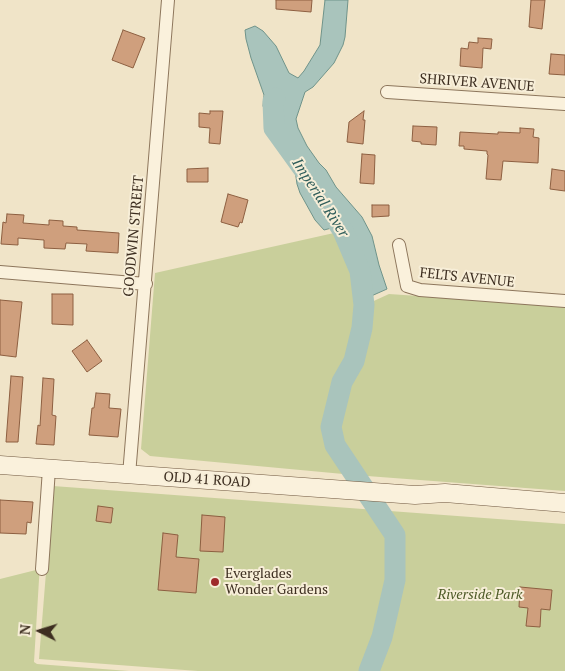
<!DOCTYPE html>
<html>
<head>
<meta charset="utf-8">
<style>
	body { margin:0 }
	#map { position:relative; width:565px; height:671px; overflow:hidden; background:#f0e4c8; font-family:"PT Serif",serif }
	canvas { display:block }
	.north { position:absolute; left:15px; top:606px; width:50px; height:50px; -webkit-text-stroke:4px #f7eed8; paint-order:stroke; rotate:275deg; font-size:14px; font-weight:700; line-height:20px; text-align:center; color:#3d2e20 }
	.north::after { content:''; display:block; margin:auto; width:18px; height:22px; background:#3d2e20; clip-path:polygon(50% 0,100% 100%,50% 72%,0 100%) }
</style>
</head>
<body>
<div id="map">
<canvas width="565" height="671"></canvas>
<div class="north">N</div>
</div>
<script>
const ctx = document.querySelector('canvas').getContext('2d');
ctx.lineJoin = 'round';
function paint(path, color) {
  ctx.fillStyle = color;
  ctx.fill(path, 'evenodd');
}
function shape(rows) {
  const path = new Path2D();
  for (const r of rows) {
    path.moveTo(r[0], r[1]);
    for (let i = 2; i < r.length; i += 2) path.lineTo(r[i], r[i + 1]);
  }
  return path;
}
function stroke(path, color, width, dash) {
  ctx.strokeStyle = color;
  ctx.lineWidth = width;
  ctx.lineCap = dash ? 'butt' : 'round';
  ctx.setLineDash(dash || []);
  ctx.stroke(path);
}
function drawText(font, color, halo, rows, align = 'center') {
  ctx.font = font + ' "PT Serif",serif';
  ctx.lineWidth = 4;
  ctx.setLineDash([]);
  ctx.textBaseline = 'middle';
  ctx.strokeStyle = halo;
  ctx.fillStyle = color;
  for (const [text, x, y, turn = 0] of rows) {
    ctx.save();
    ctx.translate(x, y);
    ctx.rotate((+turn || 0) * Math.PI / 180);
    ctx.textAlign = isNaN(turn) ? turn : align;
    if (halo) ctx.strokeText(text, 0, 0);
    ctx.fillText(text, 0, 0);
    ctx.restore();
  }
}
const green = shape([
	[343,231,360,271,365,305,389,294,565,306,565,491,354,475,150,456,141,449,155,273],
	[53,486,565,524,565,671,198,671,39,659],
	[40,563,34,662,37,664,129,671,0,671,0,579,36,570]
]);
const water = shape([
	[325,0,348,0,345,37,343,45,334,63,313,87,305,92,296,119,298,128,307,146,319,163,326,170,336,187,362,217,372,236,379,265,387,289,369,297,366,269,348,228,343,225,324,230,315,220,300,193,297,184,293,156,289,147,267,115,263,106,264,95,251,58,246,39,245,30,255,26,263,31,276,46,289,73,298,78,304,71,320,45,325,0]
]);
const river = shape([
	[275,98,273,101,274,128,305,171],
	[324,201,343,231,360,271,364,305,362,328,354,361,342,382,331,427,335,445,395,535,395,580,382,637,369,671]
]);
const building = shape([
	[276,0,312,0,311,12,276,9,276,0],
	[531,0,545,0,542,29,529,27,531,0],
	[123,30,145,38,133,68,112,60,123,30],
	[478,38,492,39,491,49,483,48,482,68,460,66,461,48,468,49,469,42,478,43,478,38],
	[551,54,565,55,565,75,549,74,551,54],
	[210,111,223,111,220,144,209,143,210,128,199,127,199,113,210,114,210,111],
	[364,111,363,120,365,120,363,144,347,142,349,122,364,111],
	[413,126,437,127,436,145,421,144,421,142,412,141,413,126],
	[520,128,534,129,533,137,539,138,538,163,503,161,501,180,486,179,488,155,487,154,487,151,464,149,464,146,459,146,460,132,498,134,498,132,520,133,520,128],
	[362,154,375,155,374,184,360,183,362,154],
	[208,168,208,182,187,182,187,169,208,168],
	[552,169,565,171,565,191,550,189,552,169],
	[228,194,248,200,242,223,240,222,238,227,221,222,228,194],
	[372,205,389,205,389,216,372,217,372,205],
	[7,214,24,215,23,223,49,225,49,220,63,221,63,226,77,227,77,230,119,233,118,253,86,251,87,244,66,243,65,249,44,248,44,240,18,238,18,245,1,244,3,222,6,223,7,214],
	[52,294,73,294,73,325,52,324,52,294],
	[0,300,22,302,16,357,0,355,0,300],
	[87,340,102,361,87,372,72,351,87,340],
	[11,376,23,377,18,442,6,442,11,376],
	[43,378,54,379,52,415,56,416,54,445,36,444,38,425,40,426,43,378],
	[96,393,110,394,109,408,121,409,118,437,89,435,92,408,94,408,96,393],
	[0,500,33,502,31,523,27,522,26,534,0,533,0,500],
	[98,506,113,508,111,523,96,521,98,506],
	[202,515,225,517,223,552,200,551,202,515],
	[163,533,178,535,176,557,199,559,196,593,158,590,163,533],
	[520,587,552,590,550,610,541,609,540,627,526,626,528,608,519,607,520,587]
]);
const street = shape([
	[387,92,565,104],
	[399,245,407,286,420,290,565,301],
	[0,272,146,284],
	[129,475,168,0],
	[42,569,49,469]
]);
const secondary = shape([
	[0,465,415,495,445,493,565,503]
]);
const markers = [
	[215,582,5,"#9e2a2b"]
];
const streetNames = [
	["SHRIVER AVENUE",477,83,4],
	["GOODWIN STREET",134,236,-85],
	["FELTS AVENUE",467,278,6],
	["OLD 41 ROAD",207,480,4]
];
const poiNames = [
	["Everglades",225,574],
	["Wonder Gardens",225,590]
];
const parkNames = [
	["Riverside Park",480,595]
];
const waterNames = [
	["Imperial River",320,198,57]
];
paint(green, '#c9cf9b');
paint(water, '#a9c4bc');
stroke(water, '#6f938a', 1);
stroke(river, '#a9c4bc', 21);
paint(building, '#cf9f7d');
stroke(building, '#8d5f41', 1);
stroke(street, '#8d765c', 14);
stroke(secondary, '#6f573f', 19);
stroke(street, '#faf1dc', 12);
stroke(secondary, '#faf1dc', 18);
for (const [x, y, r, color] of markers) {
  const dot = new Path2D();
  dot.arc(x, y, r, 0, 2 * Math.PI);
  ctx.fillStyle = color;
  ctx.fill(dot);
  stroke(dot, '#f7eed8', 2);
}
drawText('14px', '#3d2e20', '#f7eed8', streetNames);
drawText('14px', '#3d2e20', '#f7eed8', poiNames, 'left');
drawText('italic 14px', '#4d5a26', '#f7eed8', parkNames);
drawText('italic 15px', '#2f5d5a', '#f7eed8', waterNames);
</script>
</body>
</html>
